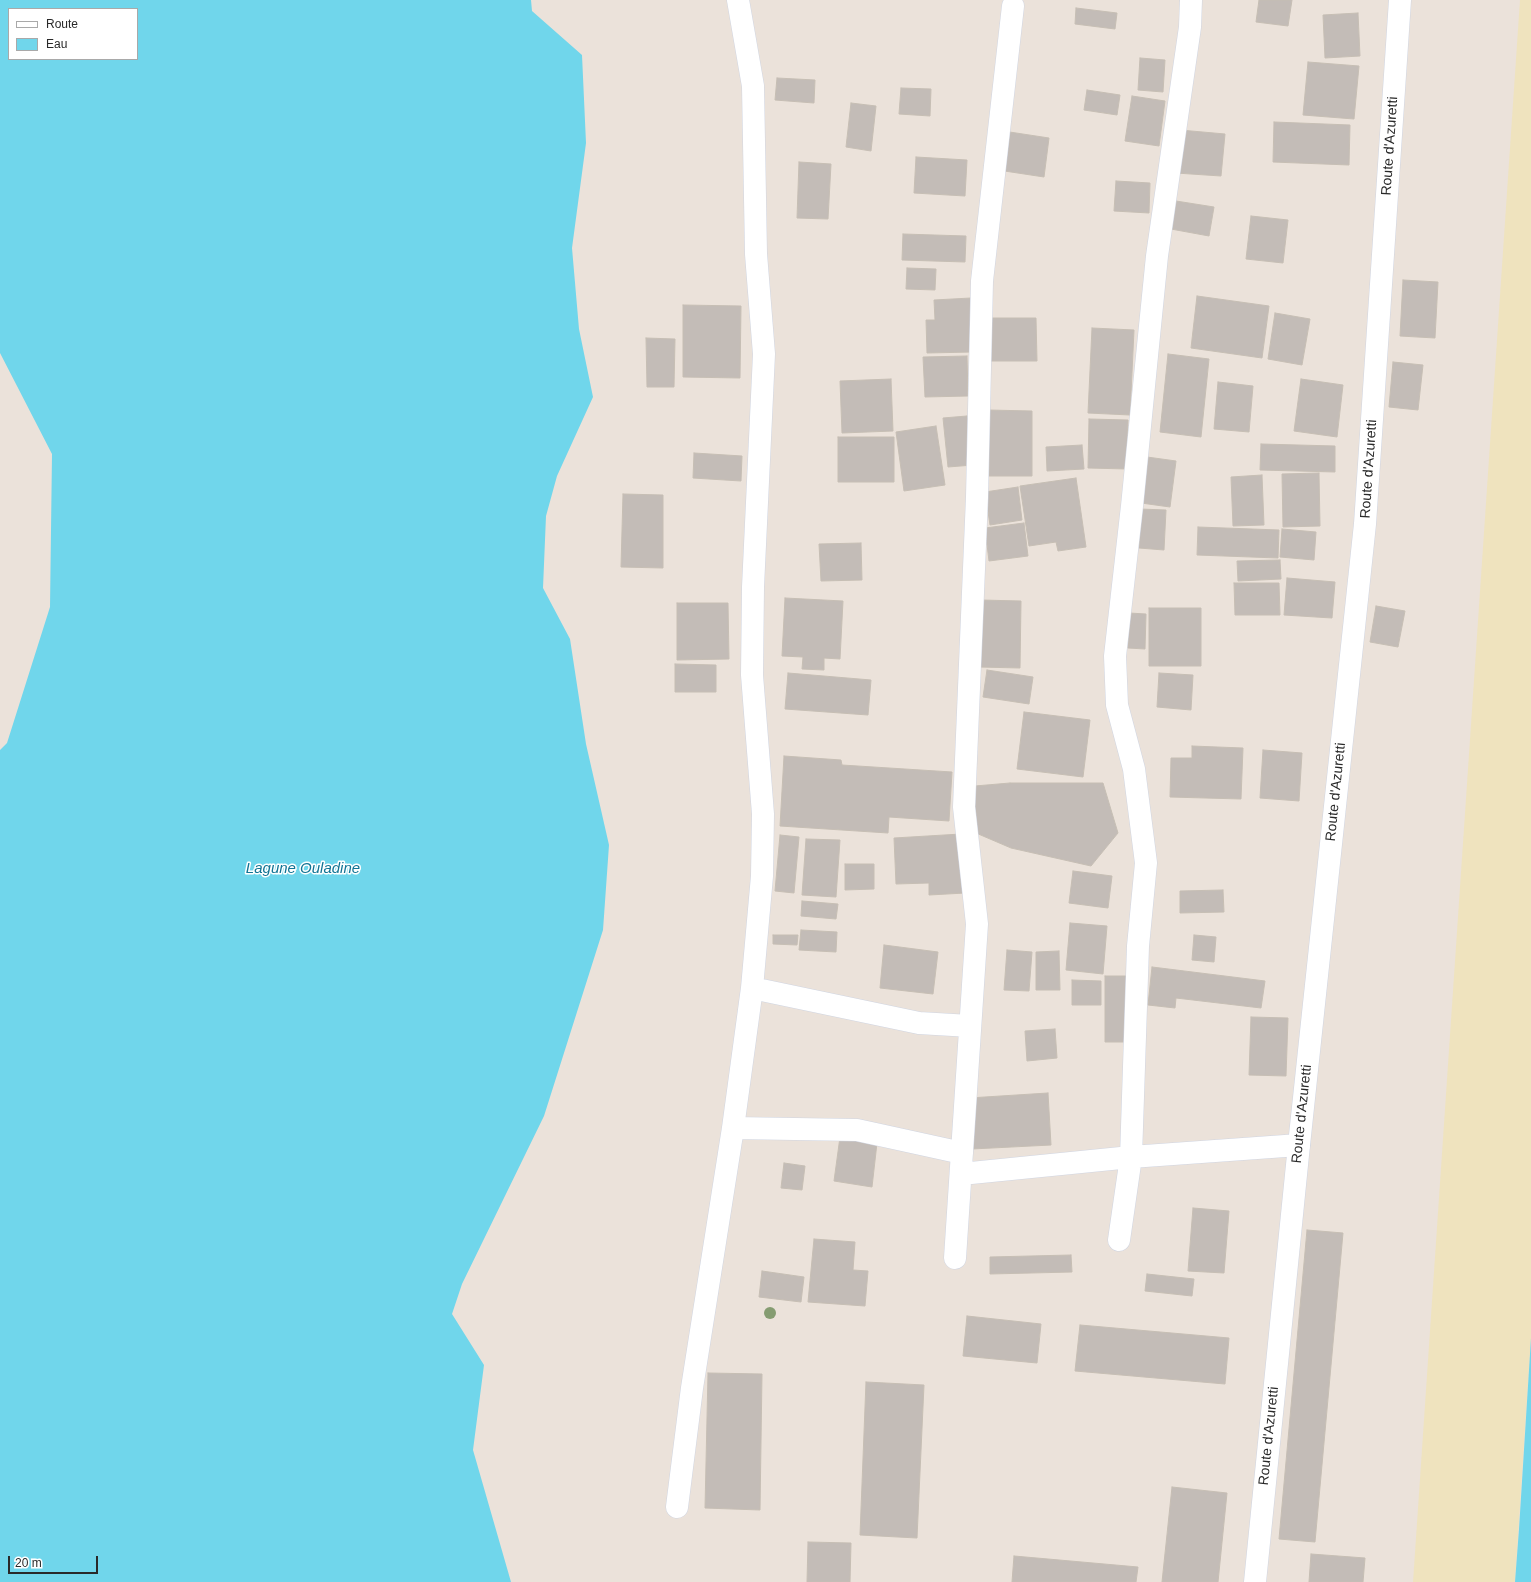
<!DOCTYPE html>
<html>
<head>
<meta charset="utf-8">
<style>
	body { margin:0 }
	#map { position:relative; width:1531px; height:1582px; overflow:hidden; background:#ebe2da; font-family:Helvetica,sans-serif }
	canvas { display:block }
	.legend { position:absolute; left:8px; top:8px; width:130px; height:52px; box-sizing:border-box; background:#fff; border:1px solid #a9a9a9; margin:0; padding:5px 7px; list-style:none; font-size:12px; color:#292929 }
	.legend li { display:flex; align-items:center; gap:8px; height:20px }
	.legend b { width:20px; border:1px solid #a9a9a9 }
	.scale { position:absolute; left:8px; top:1556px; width:90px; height:18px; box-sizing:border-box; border:2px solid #292929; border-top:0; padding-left:5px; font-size:12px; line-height:14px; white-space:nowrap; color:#292929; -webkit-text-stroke:3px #fff; paint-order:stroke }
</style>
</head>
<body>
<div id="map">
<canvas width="1531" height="1582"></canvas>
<ul class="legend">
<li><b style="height:5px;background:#fff"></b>Route</li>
<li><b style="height:11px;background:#70d6eb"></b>Eau</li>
</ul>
<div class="scale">20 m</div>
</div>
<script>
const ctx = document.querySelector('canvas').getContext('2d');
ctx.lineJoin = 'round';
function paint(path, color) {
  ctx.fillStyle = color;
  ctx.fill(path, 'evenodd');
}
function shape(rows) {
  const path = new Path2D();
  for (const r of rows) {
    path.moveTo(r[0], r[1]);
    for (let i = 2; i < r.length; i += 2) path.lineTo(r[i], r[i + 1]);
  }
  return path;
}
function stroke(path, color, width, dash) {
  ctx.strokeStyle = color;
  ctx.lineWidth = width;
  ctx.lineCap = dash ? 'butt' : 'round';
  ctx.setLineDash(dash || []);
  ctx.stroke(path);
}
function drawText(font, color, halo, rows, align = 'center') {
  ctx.font = font + ' Helvetica,sans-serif';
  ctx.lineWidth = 3;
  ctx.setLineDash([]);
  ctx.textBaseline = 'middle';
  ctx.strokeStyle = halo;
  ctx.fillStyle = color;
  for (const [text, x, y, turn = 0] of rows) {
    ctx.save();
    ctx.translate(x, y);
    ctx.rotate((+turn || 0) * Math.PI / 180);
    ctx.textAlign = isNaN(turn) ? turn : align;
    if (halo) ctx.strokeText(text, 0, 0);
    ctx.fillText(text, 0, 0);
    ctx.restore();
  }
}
const sand = shape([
	[1520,0,1531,0,1531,1338,1515,1582,1413,1582]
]);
const water = shape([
	[0,0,531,0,532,11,582,55,586,143,572,248,579,329,593,397,557,476,546,516,543,588,570,639,586,744,609,845,603,930,544,1116,462,1284,452,1314,484,1365,473,1450,511,1582,0,1582,0,750,7,743,50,607,52,454,0,353],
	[9,9,137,9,137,59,9,59],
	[1531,1338,1531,1582,1515,1582,1519,1529]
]);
const building = shape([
	[1259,0,1292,0,1288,26,1256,22,1259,0],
	[1076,8,1117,13,1115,29,1075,24,1076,8],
	[1358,13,1360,56,1325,58,1323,15,1358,13],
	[1140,58,1165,60,1163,92,1138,90,1140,58],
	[1308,62,1359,66,1354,119,1303,115,1308,62],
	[777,78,815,80,814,103,775,100,777,78],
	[901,88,931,89,930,116,899,114,901,88],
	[1087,90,1120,95,1117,115,1084,110,1087,90],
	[1132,96,1165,101,1159,146,1125,141,1132,96],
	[851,103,876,106,871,151,846,147,851,103],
	[1274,122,1350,125,1349,165,1273,162,1274,122],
	[1180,130,1225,134,1221,176,1176,173,1180,130],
	[1003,131,1049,138,1044,177,998,170,1003,131],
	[916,157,967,160,965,196,914,193,916,157],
	[799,162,831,164,828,219,797,218,799,162],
	[1116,181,1150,183,1149,213,1114,211,1116,181],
	[1176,201,1214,207,1209,236,1171,229,1176,201],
	[1251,216,1288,220,1283,263,1246,259,1251,216],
	[903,234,966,236,965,262,902,260,903,234],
	[907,268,936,269,935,290,906,289,907,268],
	[1403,280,1438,282,1435,338,1400,336,1403,280],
	[1197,296,1269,306,1262,358,1191,348,1197,296],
	[971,298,972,352,927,353,926,320,935,320,934,300,971,298],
	[683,305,741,306,740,378,683,377,683,305],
	[1275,313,1310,319,1302,365,1268,359,1275,313],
	[987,318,1036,318,1037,361,988,361,987,318],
	[1092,328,1134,330,1130,415,1088,413,1092,328],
	[646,338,675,339,674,387,647,387,646,338],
	[1168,354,1209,359,1201,437,1160,432,1168,354],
	[967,356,968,396,925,397,923,357,967,356],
	[1393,362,1423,365,1418,410,1389,407,1393,362],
	[891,379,893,431,842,433,840,381,891,379],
	[1301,379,1343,385,1337,437,1294,431,1301,379],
	[1218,382,1253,386,1249,432,1214,429,1218,382],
	[988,410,1032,411,1032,476,988,476,988,410],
	[967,416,973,465,948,467,943,418,967,416],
	[1089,419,1128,420,1127,469,1088,468,1089,419],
	[936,426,945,485,904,491,896,432,936,426],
	[838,437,894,437,894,482,838,482,838,437],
	[1261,444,1335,446,1335,472,1260,470,1261,444],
	[1082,445,1084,469,1047,471,1046,447,1082,445],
	[694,453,742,456,741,481,693,478,694,453],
	[1147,457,1176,461,1170,507,1141,503,1147,457],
	[1319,473,1320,526,1283,527,1282,474,1319,473],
	[1262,475,1264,525,1233,526,1231,477,1262,475],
	[1076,478,1086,547,1058,551,1056,542,1029,546,1020,486,1076,478],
	[1018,487,1022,520,990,525,985,492,1018,487],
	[623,494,663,495,663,568,621,567,623,494],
	[1140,509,1166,510,1164,550,1139,548,1140,509],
	[1024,523,1028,556,989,561,985,528,1024,523],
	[1198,527,1279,530,1278,558,1197,555,1198,527],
	[1282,529,1316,532,1314,560,1280,557,1282,529],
	[861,543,862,580,821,581,819,544,861,543],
	[1280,560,1281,579,1238,581,1237,561,1280,560],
	[1287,578,1335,582,1332,618,1284,615,1287,578],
	[1234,583,1279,583,1280,615,1235,615,1234,583],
	[785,598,843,601,840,659,824,658,824,670,802,669,803,657,782,656,785,598],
	[981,600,1021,601,1020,668,979,667,981,600],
	[677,603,728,603,729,659,677,660,677,603],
	[1376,606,1405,611,1398,647,1370,642,1376,606],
	[1149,608,1201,608,1201,666,1149,666,1149,608],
	[1129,613,1146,614,1145,649,1128,648,1129,613],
	[675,664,716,665,716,692,675,692,675,664],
	[987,670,1033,677,1029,704,983,697,987,670],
	[788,673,871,680,868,715,785,709,788,673],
	[1159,673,1193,675,1191,710,1157,707,1159,673],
	[1024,712,1090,720,1083,777,1017,769,1024,712],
	[1192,746,1243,748,1241,799,1170,797,1171,758,1192,758,1192,746],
	[1263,750,1302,753,1299,801,1260,798,1263,750],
	[784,756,841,760,842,765,952,772,949,821,889,817,888,833,780,826,784,756],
	[1010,783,1103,783,1118,833,1091,866,1011,848,976,833,975,786,1010,783],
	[961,834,965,893,929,895,929,883,896,884,894,838,961,834],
	[780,835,799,837,794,893,775,891,780,835],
	[806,839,840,840,836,897,802,895,806,839],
	[845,864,874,864,874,889,845,890,845,864],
	[1073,871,1112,876,1108,908,1069,903,1073,871],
	[1223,890,1224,912,1180,913,1180,891,1223,890],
	[802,901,838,904,836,919,801,916,802,901],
	[1070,923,1107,926,1103,974,1066,970,1070,923],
	[801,930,837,932,836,952,799,950,801,930],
	[773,935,798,935,797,945,773,944,773,935],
	[1194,935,1216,937,1214,962,1192,960,1194,935],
	[884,945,938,952,933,994,880,988,884,945],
	[1007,950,1032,952,1029,991,1004,990,1007,950],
	[1059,951,1060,990,1036,990,1036,952,1059,951],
	[1152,967,1265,981,1261,1008,1176,998,1175,1008,1148,1005,1152,967],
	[1105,976,1129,976,1129,1042,1105,1042,1105,976],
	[1072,980,1101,981,1101,1005,1072,1005,1072,980],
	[1251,1017,1288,1018,1286,1076,1249,1075,1251,1017],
	[1055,1029,1057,1058,1027,1061,1025,1031,1055,1029],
	[1048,1093,1051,1145,972,1149,969,1098,1048,1093],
	[840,1137,877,1143,872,1187,834,1181,840,1137],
	[784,1163,805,1166,802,1190,781,1188,784,1163],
	[1193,1208,1229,1211,1224,1273,1188,1271,1193,1208],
	[1307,1230,1343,1233,1315,1542,1279,1539,1307,1230],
	[814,1239,855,1242,853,1270,868,1271,865,1306,808,1302,814,1239],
	[1071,1255,1072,1272,990,1274,990,1257,1071,1255],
	[762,1271,804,1277,801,1302,759,1297,762,1271],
	[1147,1274,1194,1279,1192,1296,1145,1291,1147,1274],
	[967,1316,1041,1324,1037,1363,963,1356,967,1316],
	[1080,1325,1229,1338,1225,1384,1075,1371,1080,1325],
	[708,1373,762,1374,760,1510,705,1508,708,1373],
	[866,1382,924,1385,917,1538,860,1535,866,1382],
	[1172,1487,1227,1493,1218,1582,1162,1582,1172,1487],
	[808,1542,851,1543,850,1582,807,1582,808,1542],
	[1311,1554,1365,1558,1363,1582,1309,1582,1311,1554],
	[1014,1556,1138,1567,1136,1582,1012,1582,1014,1556]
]);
const minor = shape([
	[752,988,919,1023,970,1026],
	[733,1128,857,1130,962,1153],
	[961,1174,1131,1157,1299,1145],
	[1119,1240,1131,1157,1138,946,1146,863,1134,769,1117,705,1115,656,1132,506,1157,256,1190,27,1191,0],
	[955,1258,977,924,964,807,977,497,982,281,1013,6],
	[677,1507,692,1388,733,1128,752,988,762,876,763,814,752,675,753,587,764,354,756,254,753,86,738,0]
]);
const tertiary = shape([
	[1255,1582,1299,1145,1365,524,1400,0]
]);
const trees = [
	[770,1313]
];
const streetNames = [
	["Route d'Azuretti",1390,146,-86],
	["Route d'Azuretti",1369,469,-86],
	["Route d'Azuretti",1336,792,-84],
	["Route d'Azuretti",1302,1114,-84],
	["Route d'Azuretti",1269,1436,-84]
];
const waterNames = [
	["Lagune Ouladine",303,869]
];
paint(sand, '#efe3be');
paint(water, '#70d6eb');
paint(building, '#c3bcb7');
stroke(building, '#c6beb4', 1);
stroke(minor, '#d0d5e1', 23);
stroke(tertiary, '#d0d5e1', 23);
stroke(minor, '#fff', 22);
stroke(tertiary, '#fff', 22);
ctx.fillStyle = '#859c71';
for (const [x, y] of trees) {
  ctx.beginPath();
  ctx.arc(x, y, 6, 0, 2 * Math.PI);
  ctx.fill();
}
drawText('14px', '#292929', '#fff', streetNames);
drawText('italic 15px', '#117494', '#fff', waterNames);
</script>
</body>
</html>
